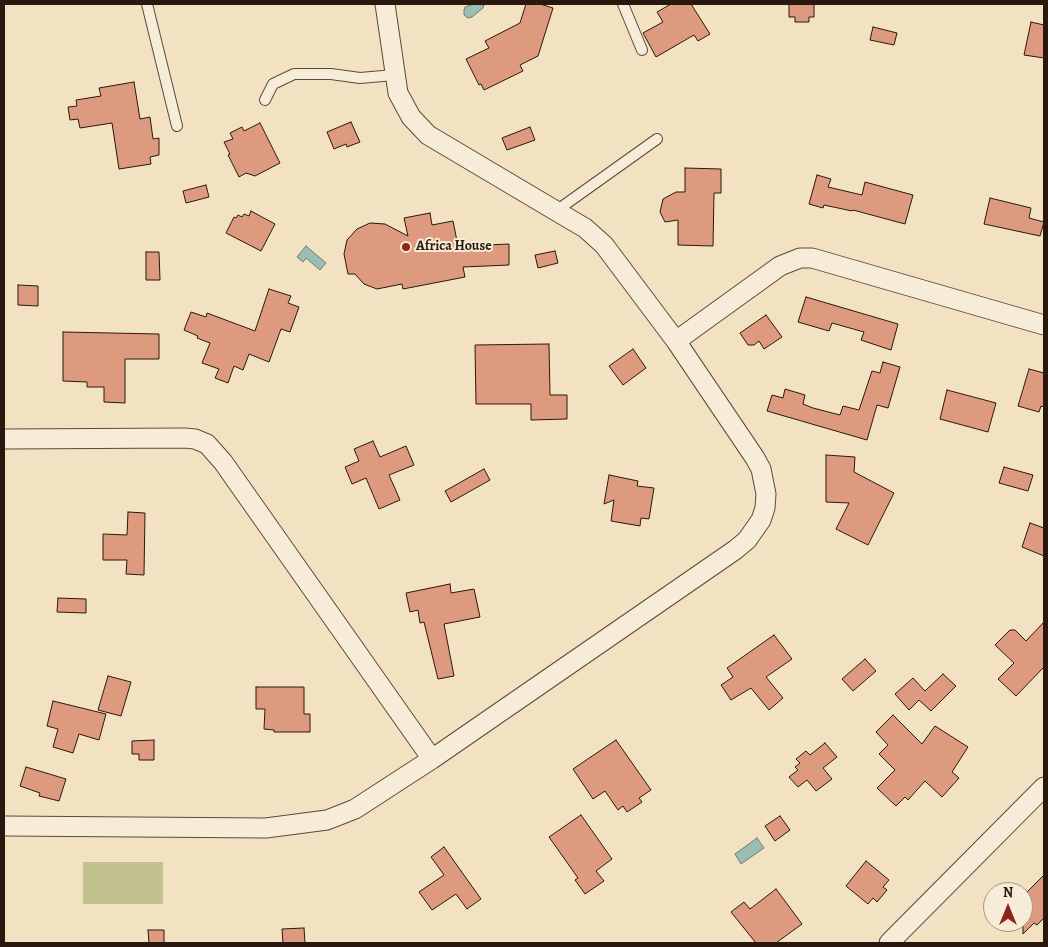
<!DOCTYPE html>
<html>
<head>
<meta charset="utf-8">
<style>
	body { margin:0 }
	#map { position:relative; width:1048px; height:947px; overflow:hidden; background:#f3e2c2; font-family:Alegreya,serif }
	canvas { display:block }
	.frame { position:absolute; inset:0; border:5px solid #29180d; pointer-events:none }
	.north { position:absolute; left:983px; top:882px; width:50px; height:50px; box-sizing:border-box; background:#f7ecd7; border:1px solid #a59786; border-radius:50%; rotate:0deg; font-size:14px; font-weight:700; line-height:20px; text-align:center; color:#29180d }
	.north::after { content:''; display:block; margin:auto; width:18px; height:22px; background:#8f2418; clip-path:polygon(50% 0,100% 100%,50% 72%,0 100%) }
</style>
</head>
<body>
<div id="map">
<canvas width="1048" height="947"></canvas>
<div class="frame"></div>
<div class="north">N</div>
</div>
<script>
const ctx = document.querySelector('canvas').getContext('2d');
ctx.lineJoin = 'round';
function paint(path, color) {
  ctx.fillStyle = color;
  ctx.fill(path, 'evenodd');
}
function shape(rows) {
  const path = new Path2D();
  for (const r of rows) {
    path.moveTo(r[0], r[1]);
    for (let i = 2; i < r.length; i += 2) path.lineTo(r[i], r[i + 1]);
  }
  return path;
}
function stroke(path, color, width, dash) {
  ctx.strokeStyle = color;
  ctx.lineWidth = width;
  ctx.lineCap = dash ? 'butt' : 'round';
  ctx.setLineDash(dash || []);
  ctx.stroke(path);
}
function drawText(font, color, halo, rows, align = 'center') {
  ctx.font = font + ' Alegreya,serif';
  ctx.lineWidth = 4;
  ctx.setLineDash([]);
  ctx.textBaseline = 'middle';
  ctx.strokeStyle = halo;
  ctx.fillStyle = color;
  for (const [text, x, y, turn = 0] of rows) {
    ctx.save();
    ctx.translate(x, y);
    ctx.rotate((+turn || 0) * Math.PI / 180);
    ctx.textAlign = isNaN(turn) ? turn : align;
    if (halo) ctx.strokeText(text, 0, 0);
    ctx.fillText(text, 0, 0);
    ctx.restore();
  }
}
const green = shape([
	[83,862,163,862,163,904,83,904]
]);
const water = shape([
	[474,4,484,5,483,8,472,17,468,18,464,15,464,10,465,7,474,4],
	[306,246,326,263,320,270,306,258,303,262,297,257,306,246],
	[757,838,764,848,741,864,735,854,757,838]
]);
const building = shape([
	[526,4,540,4,553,8,538,56,520,65,523,71,484,90,481,84,479,85,466,59,489,48,485,41,520,23,526,4],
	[671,4,691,4,710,34,698,41,694,35,656,57,643,33,663,22,657,12,671,4],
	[789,4,814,4,814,17,809,17,809,22,795,22,795,17,789,17,789,4],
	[1031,22,1044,25,1044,58,1024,55,1031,22],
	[873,27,897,33,894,45,870,40,873,27],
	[134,82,140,119,150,117,153,139,159,138,159,155,150,157,151,164,119,169,112,123,80,128,78,119,70,120,68,107,77,106,76,100,101,96,99,88,134,82],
	[351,122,360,142,347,147,346,144,334,149,327,132,351,122],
	[260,123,280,163,255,176,246,173,239,177,228,155,230,154,224,142,233,139,230,133,242,127,244,131,260,123],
	[530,127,535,140,507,150,502,138,530,127],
	[685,168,721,169,721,193,714,193,713,246,678,245,678,220,665,222,660,212,663,199,676,192,685,192,685,168],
	[817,175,831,179,828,187,862,195,865,182,913,195,905,224,853,210,852,211,824,205,823,208,809,204,817,175],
	[206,185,209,197,186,203,183,191,206,185],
	[990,198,1031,208,1029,218,1044,222,1040,236,984,224,990,198],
	[251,211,275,224,261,251,226,233,234,217,236,218,238,215,242,217,244,214,249,216,251,211],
	[430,213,432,225,453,221,457,241,465,239,466,246,509,244,509,265,463,267,465,277,403,289,402,284,377,289,364,284,355,274,348,274,344,254,347,240,357,229,370,223,385,224,408,236,404,218,430,213],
	[555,251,558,263,538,268,535,255,555,251],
	[146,252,159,252,160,280,146,280,146,252],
	[18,285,38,286,38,306,18,305,18,285],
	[269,289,291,296,288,303,299,307,290,332,281,329,269,362,249,354,243,370,234,366,228,383,215,378,219,369,202,363,210,343,197,338,198,336,184,330,191,312,206,317,207,313,255,331,269,289],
	[806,297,898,324,891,350,861,340,864,332,832,323,829,331,798,322,806,297],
	[766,315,782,337,764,349,759,341,754,345,748,345,740,333,766,315],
	[63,332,159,334,159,359,125,359,125,403,104,402,104,387,87,387,87,382,63,381,63,332],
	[549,344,550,395,567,395,567,419,531,420,531,404,476,404,475,345,549,344],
	[633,349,646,368,623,385,609,366,633,349],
	[883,362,900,367,888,408,877,405,867,440,767,411,772,395,783,398,785,389,805,395,803,404,813,408,840,415,843,406,859,410,872,371,880,373,883,362],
	[1029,369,1044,373,1044,407,1041,406,1039,412,1018,406,1029,369],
	[947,390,996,403,988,432,940,419,947,390],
	[373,441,380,457,406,446,414,465,389,475,400,500,379,509,366,478,352,484,345,467,359,461,354,449,373,441],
	[826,455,855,457,854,472,894,493,868,545,836,529,849,503,826,502,826,455],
	[1004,467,1033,475,1028,491,999,483,1004,467],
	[484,469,490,480,451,502,445,491,484,469],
	[609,475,638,481,637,486,654,488,649,519,641,518,640,526,611,521,614,500,604,504,609,475],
	[128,512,145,513,144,575,126,574,127,560,103,560,103,534,127,535,128,512],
	[1030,523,1044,528,1044,556,1022,547,1030,523],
	[450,584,451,593,474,589,480,617,444,624,454,676,438,679,424,622,420,623,418,610,410,612,406,593,450,584],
	[58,598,86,599,86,613,57,612,58,598],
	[1044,622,1044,667,1016,696,998,679,1014,663,995,645,1010,630,1015,630,1026,641,1044,622],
	[774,635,792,659,766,677,783,698,769,710,751,688,731,700,721,685,733,677,727,668,774,635],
	[865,659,876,671,853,691,842,679,865,659],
	[943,674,956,686,931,711,919,700,909,710,895,694,913,678,925,691,943,674],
	[108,676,131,682,121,716,98,710,108,676],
	[256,687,304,687,304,714,310,714,310,732,274,732,274,730,264,729,265,709,256,709,256,687],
	[53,701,106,714,99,740,79,734,73,753,53,747,58,729,47,726,53,701],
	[893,715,922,744,935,726,968,747,952,772,959,778,942,797,925,781,908,800,905,797,896,806,877,788,895,770,879,754,888,745,876,732,893,715],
	[154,740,154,760,139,760,139,754,132,754,132,741,154,740],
	[616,740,651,790,639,798,642,802,627,812,623,806,618,810,605,791,593,799,573,769,616,740],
	[825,743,837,757,823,768,832,779,816,791,807,780,798,787,789,777,798,770,795,767,800,763,796,759,806,751,810,755,825,743],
	[26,767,66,779,59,801,39,796,40,793,20,786,26,767],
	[581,815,612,859,596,871,604,881,585,894,575,880,578,878,549,837,581,815],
	[780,816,790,830,775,841,765,826,780,816],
	[444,847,481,899,467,909,456,894,432,910,419,892,444,875,431,857,444,847],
	[866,861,889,880,883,887,887,890,877,902,873,898,868,904,846,886,866,861],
	[1044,875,1044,918,1037,925,1034,923,1023,934,1023,896,1044,875],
	[776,889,802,924,776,943,756,943,731,912,744,902,750,909,776,889],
	[304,928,305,943,283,943,282,929,304,928],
	[148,930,164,930,164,943,149,943,148,930]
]);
const service = shape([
	[147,4,177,126],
	[623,4,642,50],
	[265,100,273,84,294,74,331,74,360,78,394,75],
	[556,211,657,139]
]);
const minor = shape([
	[676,341,780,266,800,258,812,258,1044,325],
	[4,439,185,438,195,439,207,444,223,462,432,759],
	[4,826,266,828,327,820,355,809,432,759,735,550,747,540,761,520,765,508,766,494,761,469,755,458,676,341,604,245,585,228,573,221,428,135,411,117,398,93,385,4],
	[889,943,1044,787]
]);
const markers = [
	[406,247,5,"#8f2418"]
];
const poiNames = [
	["Africa House",416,247]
];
paint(green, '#c3c18e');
paint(water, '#9bbeb4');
stroke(water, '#6d7c71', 1);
paint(building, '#de9a7f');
stroke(building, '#29180d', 1);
stroke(service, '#5c4a3a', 12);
stroke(minor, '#5c4a3a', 21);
stroke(service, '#f7ecd7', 10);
stroke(minor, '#f7ecd7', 19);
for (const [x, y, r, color] of markers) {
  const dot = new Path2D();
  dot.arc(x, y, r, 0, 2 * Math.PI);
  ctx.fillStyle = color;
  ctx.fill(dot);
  stroke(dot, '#f7ecd7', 2);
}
drawText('bold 14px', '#29180d', '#f7ecd7', poiNames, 'left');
</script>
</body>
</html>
